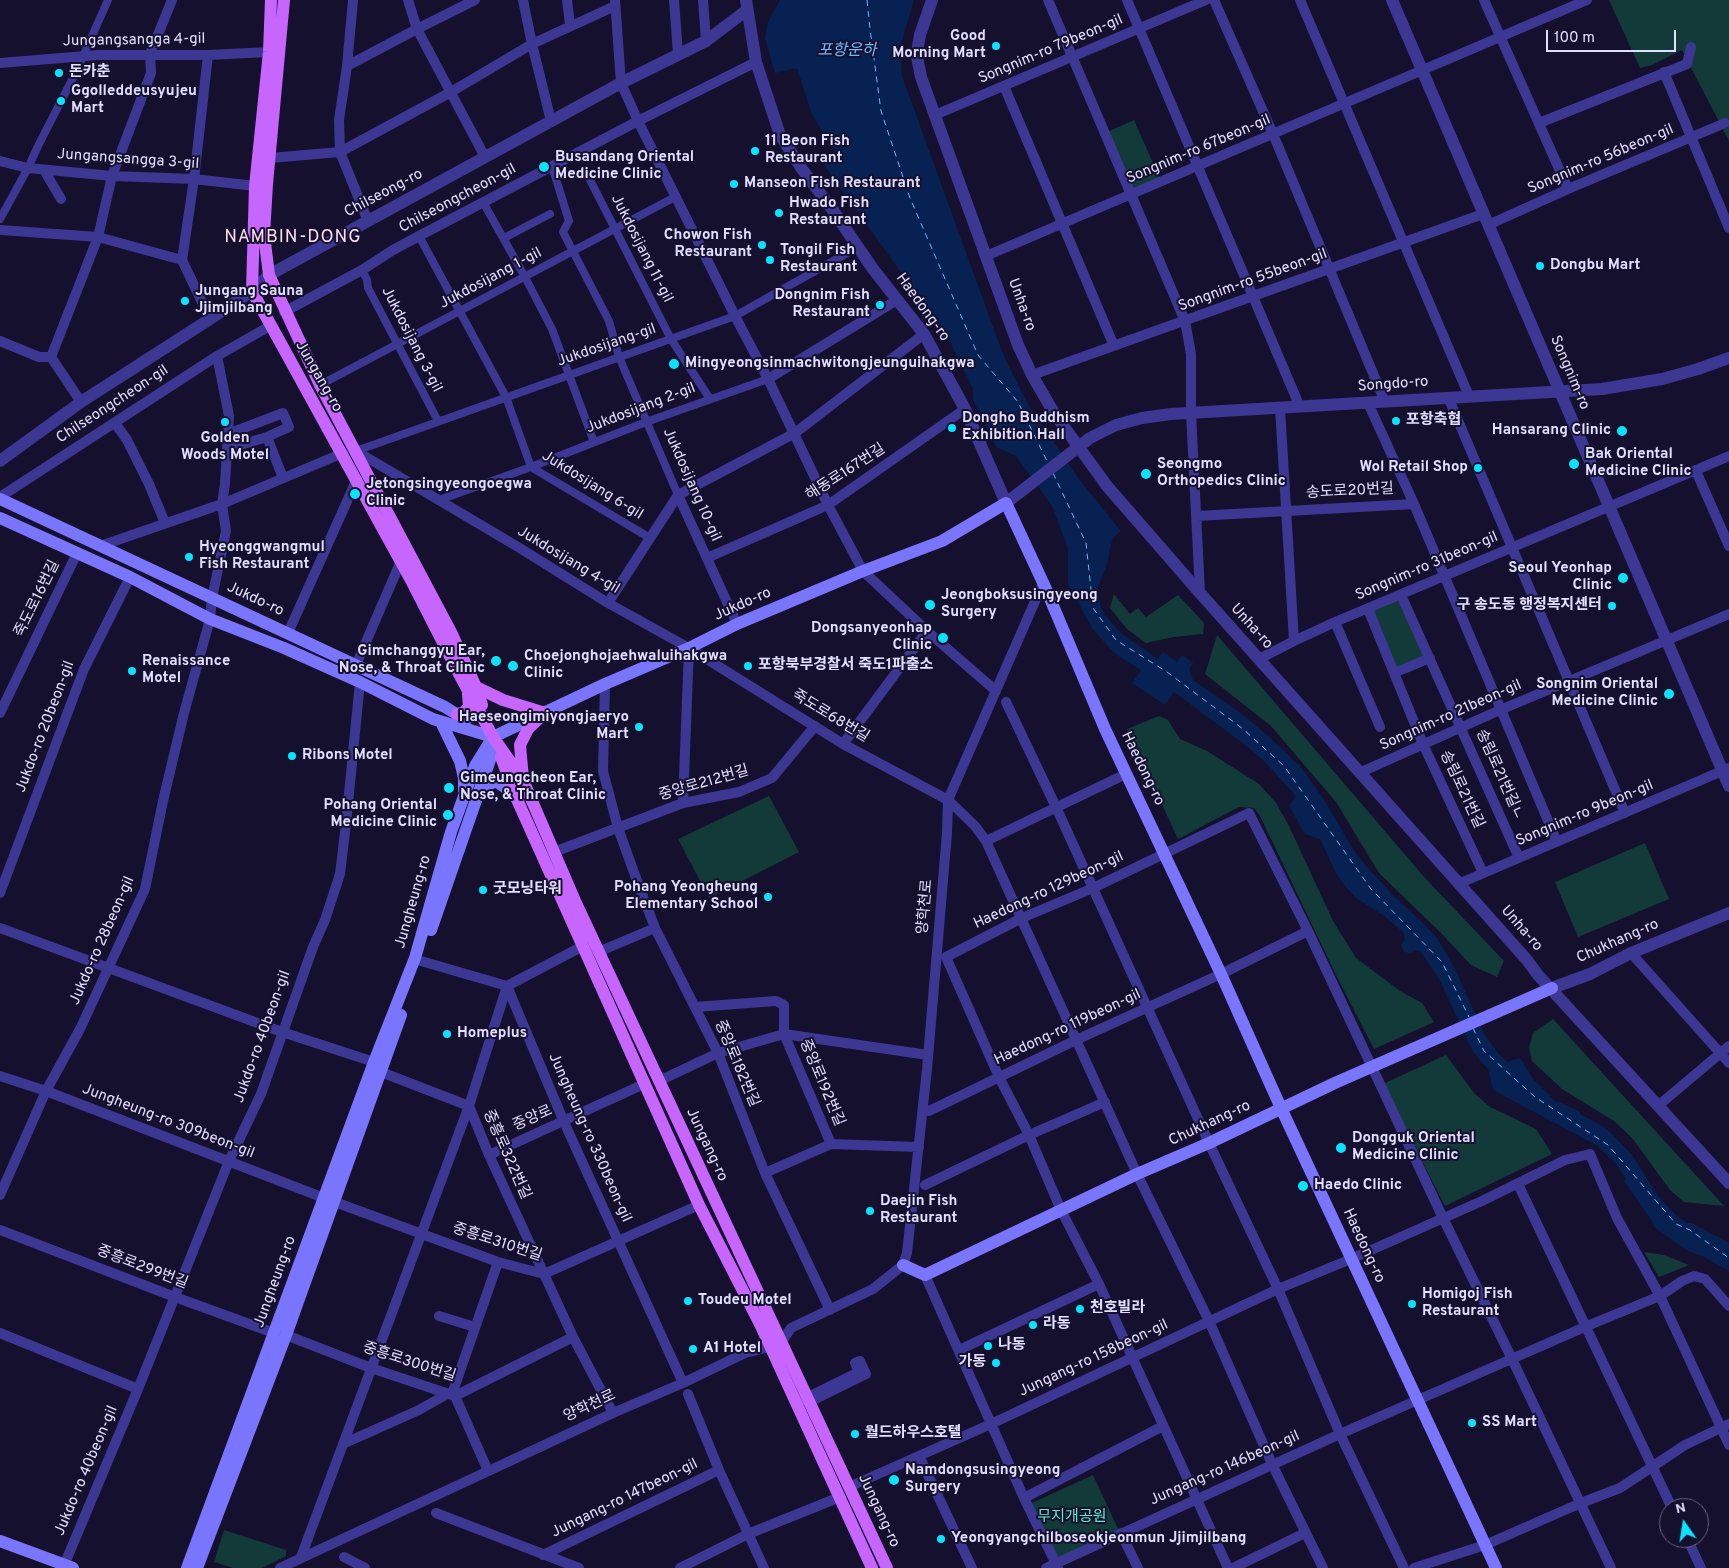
<!DOCTYPE html>
<html>
<head>
<meta charset="utf-8">
<style>
	body { margin:0 }
	#map { position:relative; width:1729px; height:1568px; overflow:hidden; background:#16102f; font-family:Overpass,sans-serif }
	canvas { display:block }
	.north { position:absolute; left:1659px; top:1498px; width:50px; height:50px; box-sizing:border-box; background:#16102f; border:1px solid #686282; border-radius:50%; rotate:347deg; font-size:14px; font-weight:700; line-height:20px; text-align:center; color:#e2deff }
	.north::after { content:''; display:block; margin:auto; width:18px; height:22px; background:#0ae3ff; clip-path:polygon(50% 0,100% 100%,50% 72%,0 100%) }
	.scale { position:absolute; left:1546px; top:30px; width:130px; height:22px; box-sizing:border-box; border:2px solid #e2deff; border-top:0; padding-left:6px; font-size:15px; line-height:18px; white-space:nowrap; color:#e2deff; -webkit-text-stroke:4px #16102f; paint-order:stroke }
</style>
</head>
<body>
<div id="map">
<canvas width="1729" height="1568"></canvas>
<div class="north">N</div>
<div class="scale">100 m</div>
</div>
<script>
const ctx = document.querySelector('canvas').getContext('2d');
ctx.lineJoin = 'round';
function paint(path, color) {
  ctx.fillStyle = color;
  ctx.fill(path, 'evenodd');
}
function shape(rows) {
  const path = new Path2D();
  for (const r of rows) {
    path.moveTo(r[0], r[1]);
    for (let i = 2; i < r.length; i += 2) path.lineTo(r[i], r[i + 1]);
  }
  return path;
}
function stroke(path, color, width, dash) {
  ctx.strokeStyle = color;
  ctx.lineWidth = width;
  ctx.lineCap = dash ? 'butt' : 'round';
  ctx.setLineDash(dash || []);
  ctx.stroke(path);
}
function drawText(font, color, halo, rows, align = 'center') {
  ctx.font = font + ' Overpass,"Noto Sans KR",sans-serif';
  ctx.lineWidth = 4;
  ctx.setLineDash([]);
  ctx.textBaseline = 'middle';
  ctx.strokeStyle = halo;
  ctx.fillStyle = color;
  for (const [text, x, y, turn = 0] of rows) {
    ctx.save();
    ctx.translate(x, y);
    ctx.rotate((+turn || 0) * Math.PI / 180);
    ctx.textAlign = isNaN(turn) ? turn : align;
    if (halo) ctx.strokeText(text, 0, 0);
    ctx.fillText(text, 0, 0);
    ctx.restore();
  }
}
const green = shape([
	[1609,0,1729,0,1729,141,1682,50,1652,65,1640,68],
	[1134,120,1160,179,1131,191,1107,132],
	[1114,594,1130,614,1138,608,1146,617,1178,595,1204,623,1203,634,1173,637,1146,643,1127,629,1110,608],
	[1400,598,1426,657,1397,669,1372,611],
	[1217,635,1425,878,1504,961,1497,977,1471,965,1442,934,1379,873,1336,802,1271,726,1205,674],
	[1159,716,1168,720,1180,739,1207,751,1259,784,1276,803,1289,826,1333,921,1356,958,1400,991,1422,1003,1434,1022,1374,1049,1338,979,1260,816,1254,808,1239,807,1178,839,1127,729],
	[769,796,799,852,709,898,678,839],
	[1645,843,1669,899,1578,937,1555,882],
	[1553,1019,1724,1206,1684,1202,1670,1190,1633,1139,1614,1121,1562,1089,1532,1061,1529,1048,1533,1033],
	[1446,1055,1474,1093,1490,1107,1536,1129,1552,1154,1445,1206,1383,1084],
	[1644,1252,1664,1255,1689,1265,1659,1277],
	[1093,1475,1119,1531,1054,1561,1025,1506],
	[224,1530,286,1550,286,1556,262,1568,233,1568,214,1562]
]);
const water = shape([
	[780,0,914,0,900,47,902,76,997,338,1007,363,1028,404,1078,478,1121,531,1113,538,1110,548,1108,561,1097,590,1101,608,1108,619,1122,634,1158,659,1163,652,1177,662,1182,655,1193,663,1189,670,1193,680,1246,717,1267,735,1300,766,1323,798,1353,849,1367,867,1395,897,1424,924,1437,938,1454,967,1485,1035,1498,1053,1507,1062,1520,1058,1534,1080,1556,1102,1558,1101,1580,1112,1580,1114,1604,1127,1613,1135,1633,1156,1657,1195,1676,1215,1687,1223,1692,1223,1729,1243,1729,1271,1702,1256,1688,1251,1654,1227,1653,1222,1624,1181,1626,1179,1617,1165,1596,1145,1493,1090,1488,1069,1473,1052,1439,979,1421,952,1415,950,1411,953,1404,952,1401,945,1405,939,1403,932,1384,916,1356,898,1345,886,1337,875,1320,839,1305,834,1289,806,1296,796,1265,762,1244,744,1174,692,1165,705,1132,683,1141,670,1118,656,1106,644,1092,628,1068,584,1068,548,1052,506,1016,456,996,447,973,400,973,389,951,344,936,321,824,165,837,155,812,115,797,68,775,73,765,38,768,22]
]);
const ferry = shape([
	[867,0,870,29,881,111,910,198,978,355,1018,402,1048,463],
	[1053,473,1086,543,1093,608,1116,640,1167,672,1243,729,1284,766,1371,889,1442,962,1469,1017],
	[1473,1028,1484,1051,1535,1097,1608,1145,1676,1224,1690,1230,1729,1258]
]);
const pedestrian = shape([
	[552,166,569,221,563,232,609,321,619,357,678,495],
	[586,172,671,339,710,399],
	[483,202,525,277,552,329,594,442],
	[0,219,28,168,38,146,77,70,108,0],
	[419,236,506,397,531,467,650,538],
	[504,238,550,214],
	[362,270,367,280,368,288,438,421],
	[320,385,675,197],
	[356,451,735,316,858,247],
	[439,500,531,467,646,422,768,379]
]);
const minor = shape([
	[353,0,347,66,339,120,340,152,368,221],
	[408,0,417,29,485,157],
	[523,0,532,44,551,121],
	[567,0,570,25],
	[615,0,621,83,638,121,735,316,768,379,828,505,863,571,927,631,996,691],
	[674,0,678,54],
	[703,0,706,41],
	[1048,0,1185,321,1191,354,1191,413,1200,593],
	[1127,0,1300,407],
	[1214,0,1273,134,1385,402],
	[1300,0,1469,396],
	[1484,0,1568,189],
	[0,63,98,55,208,55,269,52],
	[347,66,417,29,475,0],
	[1664,72,1729,228],
	[1004,86,1114,346],
	[935,115,1206,0],
	[1539,123,1687,64,1691,47],
	[270,158,340,152,451,92,532,44,615,6],
	[0,161,28,168,112,176,194,179,255,186],
	[44,170,61,199],
	[1488,225,1568,189,1725,123],
	[0,230,98,237,182,260,210,319],
	[986,256,1587,0],
	[182,260,194,179,208,55],
	[284,312,362,270,393,250,419,236,638,121,756,62],
	[0,341,39,357,51,357,81,402],
	[51,357,98,237,112,176,151,73,150,54,172,0],
	[1032,375,1483,214],
	[768,379,897,300],
	[1448,397,1625,813],
	[1368,403,1414,504,1557,842],
	[1280,408,1294,641],
	[115,423,127,440,149,484,165,523],
	[228,434,283,413,289,427,267,437,283,478],
	[227,449,267,437],
	[356,451,518,547,608,603,689,648,843,744,948,800,975,826,986,841,1137,1174,1209,1321,1272,1464,1323,1568],
	[1696,471,1729,546],
	[678,495,737,624],
	[0,497,217,356,270,326],
	[1197,516,1414,504],
	[100,546,222,504,343,453],
	[707,558,828,505,965,409],
	[1401,595,1519,858],
	[608,603,678,495,795,433,924,334],
	[1368,609,1423,744,1483,873],
	[1335,622,1380,727],
	[288,633,357,479],
	[1259,659,1294,641,1335,622,1729,456],
	[356,665,401,561],
	[1394,673,1430,658],
	[605,684,603,771,618,828,636,878,655,928,718,1053,765,1173,830,1310],
	[1006,702,1056,807,1209,1143,1278,1289,1340,1434,1404,1568],
	[0,713,77,553],
	[843,744,927,631],
	[1359,773,1500,710,1729,614],
	[683,803,689,648],
	[986,841,1126,774],
	[554,852,683,803,739,792,772,778,815,726],
	[1458,884,1729,768],
	[0,893,84,669,130,577],
	[0,928,282,1032,374,1062],
	[598,952,655,928],
	[1631,953,1729,1063],
	[421,961,507,986],
	[507,986,564,1122,683,1383],
	[695,1007,776,1001,784,1005,784,1034,831,1144],
	[381,1072,469,1106,489,1155,544,1274,573,1337,613,1413],
	[0,1076,46,1091,324,1198,498,1262,544,1274],
	[659,1081,718,1053,784,1034,928,1055],
	[1659,1105,1729,1046],
	[929,1111,1076,1040,1221,974,1308,931],
	[489,1155,644,1084],
	[765,1173,831,1144,919,1147],
	[1518,1184,1672,1508],
	[925,1185,1029,1135,1105,1102],
	[0,1195,46,1091,80,1029,145,889,163,801,184,713,210,619,212,598,226,531,222,504,225,484,229,416,217,356],
	[0,1230,175,1297,274,1333],
	[544,1274,699,1205],
	[925,1275,1024,1498,1058,1568],
	[439,1316,475,1327],
	[0,1333,138,1389],
	[286,1335,371,1368,455,1396,573,1337],
	[959,1350,1099,1284],
	[452,1394,498,1262],
	[688,1394,719,1470,764,1568],
	[455,1396,488,1471],
	[800,1401,859,1372,855,1363,860,1361,866,1374,809,1402],
	[345,1443,419,1410,449,1393],
	[919,1456,972,1568],
	[849,1487,991,1424,1278,1289,1351,1259,1482,1201,1565,1160,1590,1154,1617,1218,1660,1296,1729,1445],
	[1024,1498,1163,1426],
	[436,1513,579,1568],
	[1121,1533,1138,1568],
	[1687,1538,1701,1568],
	[543,1555,719,1470],
	[301,1557,469,1106,507,986,583,946],
	[344,1557,365,1568],
	[63,1568,138,1389,229,1161,261,1094,313,947,325,920,340,874,346,824,360,682],
	[280,1568,613,1413,683,1383,745,1353,770,1347,781,1343,791,1328,873,1289,903,1265,907,1253,927,1069,947,833,948,800,1043,583],
	[680,1568,748,1534,840,1497],
	[1046,1568,1340,1434,1587,1326,1660,1296,1682,1281,1694,1276,1705,1279,1729,1306],
	[1228,1568,1099,1284,1061,1210,1029,1135,999,1077,946,957,1022,918,1093,888,1249,813,1308,931,1443,1218,1512,1359,1611,1568],
	[1233,1568,1305,1533],
	[1414,1568,1485,1545,1581,1503,1620,1488,1685,1445,1729,1424]
]);
const tertiary = shape([
	[746,0,756,62,780,135,802,169,832,209,873,269,924,334,965,409,1006,503,1090,438,1116,425,1142,418,1171,414,1602,389,1662,379,1698,369,1729,358],
	[932,0,920,35,918,46,917,57,921,77,1018,345,1032,375,1054,413,1107,486,1200,593,1527,960,1538,975,1729,1183],
	[1392,0,1729,786],
	[0,461,81,402,210,319,252,291,269,275,621,83,706,41,747,10],
	[1552,988,1590,974,1631,953,1729,913]
]);
const secondary = shape([
	[0,499,445,707,466,720],
	[0,518,130,577,210,619,284,648,360,682,433,719,493,737,605,684,689,648,737,624,863,571,942,541,1006,503,1046,589,1105,729,1221,974,1281,1108,1496,1568],
	[441,722,460,761,464,778,464,790],
	[481,788,496,781,515,795],
	[431,930,491,757,493,740],
	[903,1265,925,1275,1137,1174,1209,1143,1337,1082,1552,988],
	[0,1541,73,1568],
	[187,1568,374,1062,415,958,451,832,475,766,493,737],
	[197,1568,286,1335,401,1015]
]);
const primary = shape([
	[271,0,269,52,255,186,252,291,411,580,459,674,493,737,523,780,576,903,887,1568],
	[284,0,267,184,264,235,269,275,320,385,451,632,476,687,482,705],
	[476,687,503,700,545,713],
	[457,714,463,713,469,707,468,694],
	[501,757,515,795,699,1205,760,1324,872,1568],
	[523,779,520,745,528,729,545,713]
]);
const markers = [
	[996,46,5,"#0ae3ff"],
	[59,73,5,"#0ae3ff"],
	[61,101,5,"#0ae3ff"],
	[755,151,5,"#0ae3ff"],
	[544,167,6,"#0ae3ff"],
	[734,184,5,"#0ae3ff"],
	[779,213,5,"#0ae3ff"],
	[762,245,5,"#0ae3ff"],
	[770,260,5,"#0ae3ff"],
	[1540,266,5,"#0ae3ff"],
	[185,301,5,"#0ae3ff"],
	[880,305,5,"#0ae3ff"],
	[674,364,6,"#0ae3ff"],
	[1396,421,5,"#0ae3ff"],
	[225,422,5,"#0ae3ff"],
	[952,428,5,"#0ae3ff"],
	[1622,431,6,"#0ae3ff"],
	[1574,464,6,"#0ae3ff"],
	[1478,468,5,"#0ae3ff"],
	[1146,474,6,"#0ae3ff"],
	[355,494,6,"#0ae3ff"],
	[189,557,5,"#0ae3ff"],
	[1623,578,6,"#0ae3ff"],
	[930,605,6,"#0ae3ff"],
	[1612,606,5,"#0ae3ff"],
	[943,638,6,"#0ae3ff"],
	[496,661,6,"#0ae3ff"],
	[513,666,6,"#0ae3ff"],
	[748,666,5,"#0ae3ff"],
	[132,671,5,"#0ae3ff"],
	[1669,694,6,"#0ae3ff"],
	[639,727,5,"#0ae3ff"],
	[292,756,5,"#0ae3ff"],
	[449,788,6,"#0ae3ff"],
	[448,815,6,"#0ae3ff"],
	[483,890,5,"#0ae3ff"],
	[768,897,5,"#0ae3ff"],
	[447,1034,5,"#0ae3ff"],
	[1341,1148,6,"#0ae3ff"],
	[1303,1186,6,"#0ae3ff"],
	[870,1211,5,"#0ae3ff"],
	[688,1301,5,"#0ae3ff"],
	[1412,1304,5,"#0ae3ff"],
	[1080,1309,5,"#0ae3ff"],
	[1033,1325,5,"#0ae3ff"],
	[988,1346,5,"#0ae3ff"],
	[693,1349,5,"#0ae3ff"],
	[996,1363,5,"#0ae3ff"],
	[1472,1423,5,"#0ae3ff"],
	[855,1434,5,"#0ae3ff"],
	[894,1480,6,"#0ae3ff"],
	[941,1539,5,"#0ae3ff"]
];
const poiNames = [
	["Good",986,37,"right"],
	["Morning Mart",986,54,"right"],
	["돈카춘",69,73],
	["Ggolleddeusyujeu",71,92],
	["Mart",71,109],
	["11 Beon Fish",765,142],
	["Restaurant",765,159],
	["Busandang Oriental",555,158],
	["Medicine Clinic",555,175],
	["Manseon Fish Restaurant",744,184],
	["Hwado Fish",789,204],
	["Restaurant",789,221],
	["Chowon Fish",752,236,"right"],
	["Restaurant",752,253,"right"],
	["Tongil Fish",780,251],
	["Restaurant",780,268],
	["Dongbu Mart",1550,266],
	["Jungang Sauna",195,292],
	["Jjimjilbang",195,309],
	["Dongnim Fish",870,296,"right"],
	["Restaurant",870,313,"right"],
	["Mingyeongsinmachwitongjeunguihakgwa",685,364],
	["Dongho Buddhism",962,419],
	["Exhibition Hall",962,436],
	["포항축협",1406,421],
	["Hansarang Clinic",1611,431,"right"],
	["Golden",225,439,"center"],
	["Woods Motel",225,456,"center"],
	["Bak Oriental",1585,455],
	["Medicine Clinic",1585,472],
	["Seongmo",1157,465],
	["Orthopedics Clinic",1157,482],
	["Wol Retail Shop",1468,468,"right"],
	["Jetongsingyeongoegwa",366,485],
	["Clinic",366,502],
	["Hyeonggwangmul",199,548],
	["Fish Restaurant",199,565],
	["Seoul Yeonhap",1612,569,"right"],
	["Clinic",1612,586,"right"],
	["Jeongboksusingyeong",941,596],
	["Surgery",941,613],
	["구 송도동 행정복지센터",1602,606,"right"],
	["Dongsanyeonhap",932,629,"right"],
	["Clinic",932,646,"right"],
	["Gimchanggyu Ear,",485,652,"right"],
	["Nose, & Throat Clinic",485,669,"right"],
	["Choejonghojaehwaluihakgwa",524,657],
	["Clinic",524,674],
	["Renaissance",142,662],
	["Motel",142,679],
	["포항북부경찰서 죽도1파출소",758,666],
	["Songnim Oriental",1658,685,"right"],
	["Medicine Clinic",1658,702,"right"],
	["Haeseongimiyongjaeryo",629,718,"right"],
	["Mart",629,735,"right"],
	["Ribons Motel",302,756],
	["Gimeungcheon Ear,",460,779],
	["Nose, & Throat Clinic",460,796],
	["Pohang Oriental",437,806,"right"],
	["Medicine Clinic",437,823,"right"],
	["Pohang Yeongheung",758,888,"right"],
	["Elementary School",758,905,"right"],
	["굿모닝타워",493,890],
	["Homeplus",457,1034],
	["Dongguk Oriental",1352,1139],
	["Medicine Clinic",1352,1156],
	["Haedo Clinic",1314,1186],
	["Daejin Fish",880,1202],
	["Restaurant",880,1219],
	["Homigoj Fish",1422,1295],
	["Restaurant",1422,1312],
	["Toudeu Motel",698,1301],
	["천호빌라",1090,1309],
	["라동",1043,1325],
	["나동",998,1346],
	["A1 Hotel",703,1349],
	["가동",986,1363,"right"],
	["SS Mart",1482,1423],
	["월드하우스호텔",865,1434],
	["Namdongsusingyeong",905,1471],
	["Surgery",905,1488],
	["Yeongyangchilboseokjeonmun Jjimjilbang",951,1539]
];
const streetNames = [
	["Jungangsangga 4-gil",134,41,-1],
	["Songnim-ro 79beon-gil",1051,50,-23],
	["Songnim-ro 67beon-gil",1199,150,-23],
	["Jungangsangga 3-gil",128,160,4],
	["Songnim-ro 56beon-gil",1601,160,-23],
	["Chilseong-ro",384,194,-28],
	["Chilseongcheon-gil",458,199,-28],
	["Jukdosijang 11-gil",641,249,63],
	["Jukdosijang 1-gil",491,279,-28],
	["Songnim-ro 55beon-gil",1253,281,-20],
	["Unha-ro",1021,305,70],
	["Haedong-ro",922,308,54],
	["Jukdosijang 3-gil",411,340,63],
	["Jukdosijang-gil",607,346,-19],
	["Songnim-ro",1569,373,67],
	["Jungang-ro",318,377,60],
	["Songdo-ro",1393,385,-4],
	["Chilseongcheon-gil",113,405,-33],
	["Jukdosijang 2-gil",641,409,-21],
	["해동로167번길",846,473,-33],
	["Jukdosijang 10-gil",691,485,66],
	["Jukdosijang 6-gil",592,486,32],
	["송도로20번길",1350,492,-3],
	["Jukdosijang 4-gil",568,561,31],
	["Songnim-ro 31beon-gil",1427,567,-23],
	["죽도로16번길",38,599,-64],
	["Jukdo-ro",255,600,25],
	["Jukdo-ro",743,605,-24],
	["Unha-ro",1251,627,48],
	["Songnim-ro 21beon-gil",1451,716,-24],
	["죽도로68번길",830,717,31],
	["Jukdo-ro 20beon-gil",46,727,-69],
	["Haedong-ro",1142,769,64],
	["송림로21번길ㄴ",1499,775,66],
	["중앙로212번길",704,784,-16],
	["송림로21번길",1461,790,65],
	["Songnim-ro 9beon-gil",1585,814,-23],
	["Haedong-ro 129beon-gil",1049,891,-25],
	["Jungheung-ro",414,902,-74],
	["양학천로",926,907,-85],
	["Unha-ro",1521,929,49],
	["Jukdo-ro 28beon-gil",103,941,-66],
	["Chukhang-ro",1618,942,-24],
	["Haedong-ro 119beon-gil",1068,1028,-25],
	["Jukdo-ro 40beon-gil",263,1037,-70],
	["중앙로182번길",736,1064,67],
	["중앙로192번길",821,1083,67],
	["중앙로",533,1119,-24],
	["Jungheung-ro 309beon-gil",168,1122,21],
	["Chukhang-ro",1210,1124,-25],
	["Jungheung-ro 330beon-gil",589,1138,66],
	["Jungang-ro",706,1145,65],
	["중흥로322번길",506,1155,66],
	["중흥로310번길",497,1243,18],
	["Haedong-ro",1363,1246,65],
	["중흥로299번길",142,1268,21],
	["Jungheung-ro",276,1282,-70],
	["Jungang-ro 158beon-gil",1094,1359,-25],
	["중흥로300번길",409,1363,18],
	["양학천로",590,1407,-25],
	["Jungang-ro 146beon-gil",1225,1469,-24],
	["Jukdo-ro 40beon-gil",87,1471,-67],
	["Jungang-ro 147beon-gil",625,1499,-26],
	["Jungang-ro",878,1511,65]
];
const parkNames = [
	["무지개공원",1072,1518]
];
const waterNames = [
	["포항운하",847,52]
];
const quarterNames = [
	["NAMBIN-DONG",293,238]
];
paint(green, '#123a39');
paint(water, '#062152');
stroke(ferry, '#6cb9ff', 1, [6, 5]);
stroke(pedestrian, '#3b3792', 8);
stroke(minor, '#3b3792', 10);
stroke(tertiary, '#3b3792', 12);
stroke(secondary, '#7a75ff', 12);
stroke(primary, '#c765ff', 12);
for (const [x, y, r, color] of markers) {
  const dot = new Path2D();
  dot.arc(x, y, r, 0, 2 * Math.PI);
  ctx.fillStyle = color;
  ctx.fill(dot);
  stroke(dot, '#16102f', 2);
}
drawText('bold 15px', '#e2deff', '#16102f', poiNames, 'left');
drawText('15px', '#e2deff', '#16102f', streetNames);
drawText('15px', '#5eebca', '#16102f', parkNames);
drawText('italic 16px', '#6cb9ff', '#16102f', waterNames);
ctx.letterSpacing = '1px';
drawText('18px', '#ffe0f3', '#16102f', quarterNames);
ctx.letterSpacing = '0px';
</script>
</body>
</html>
